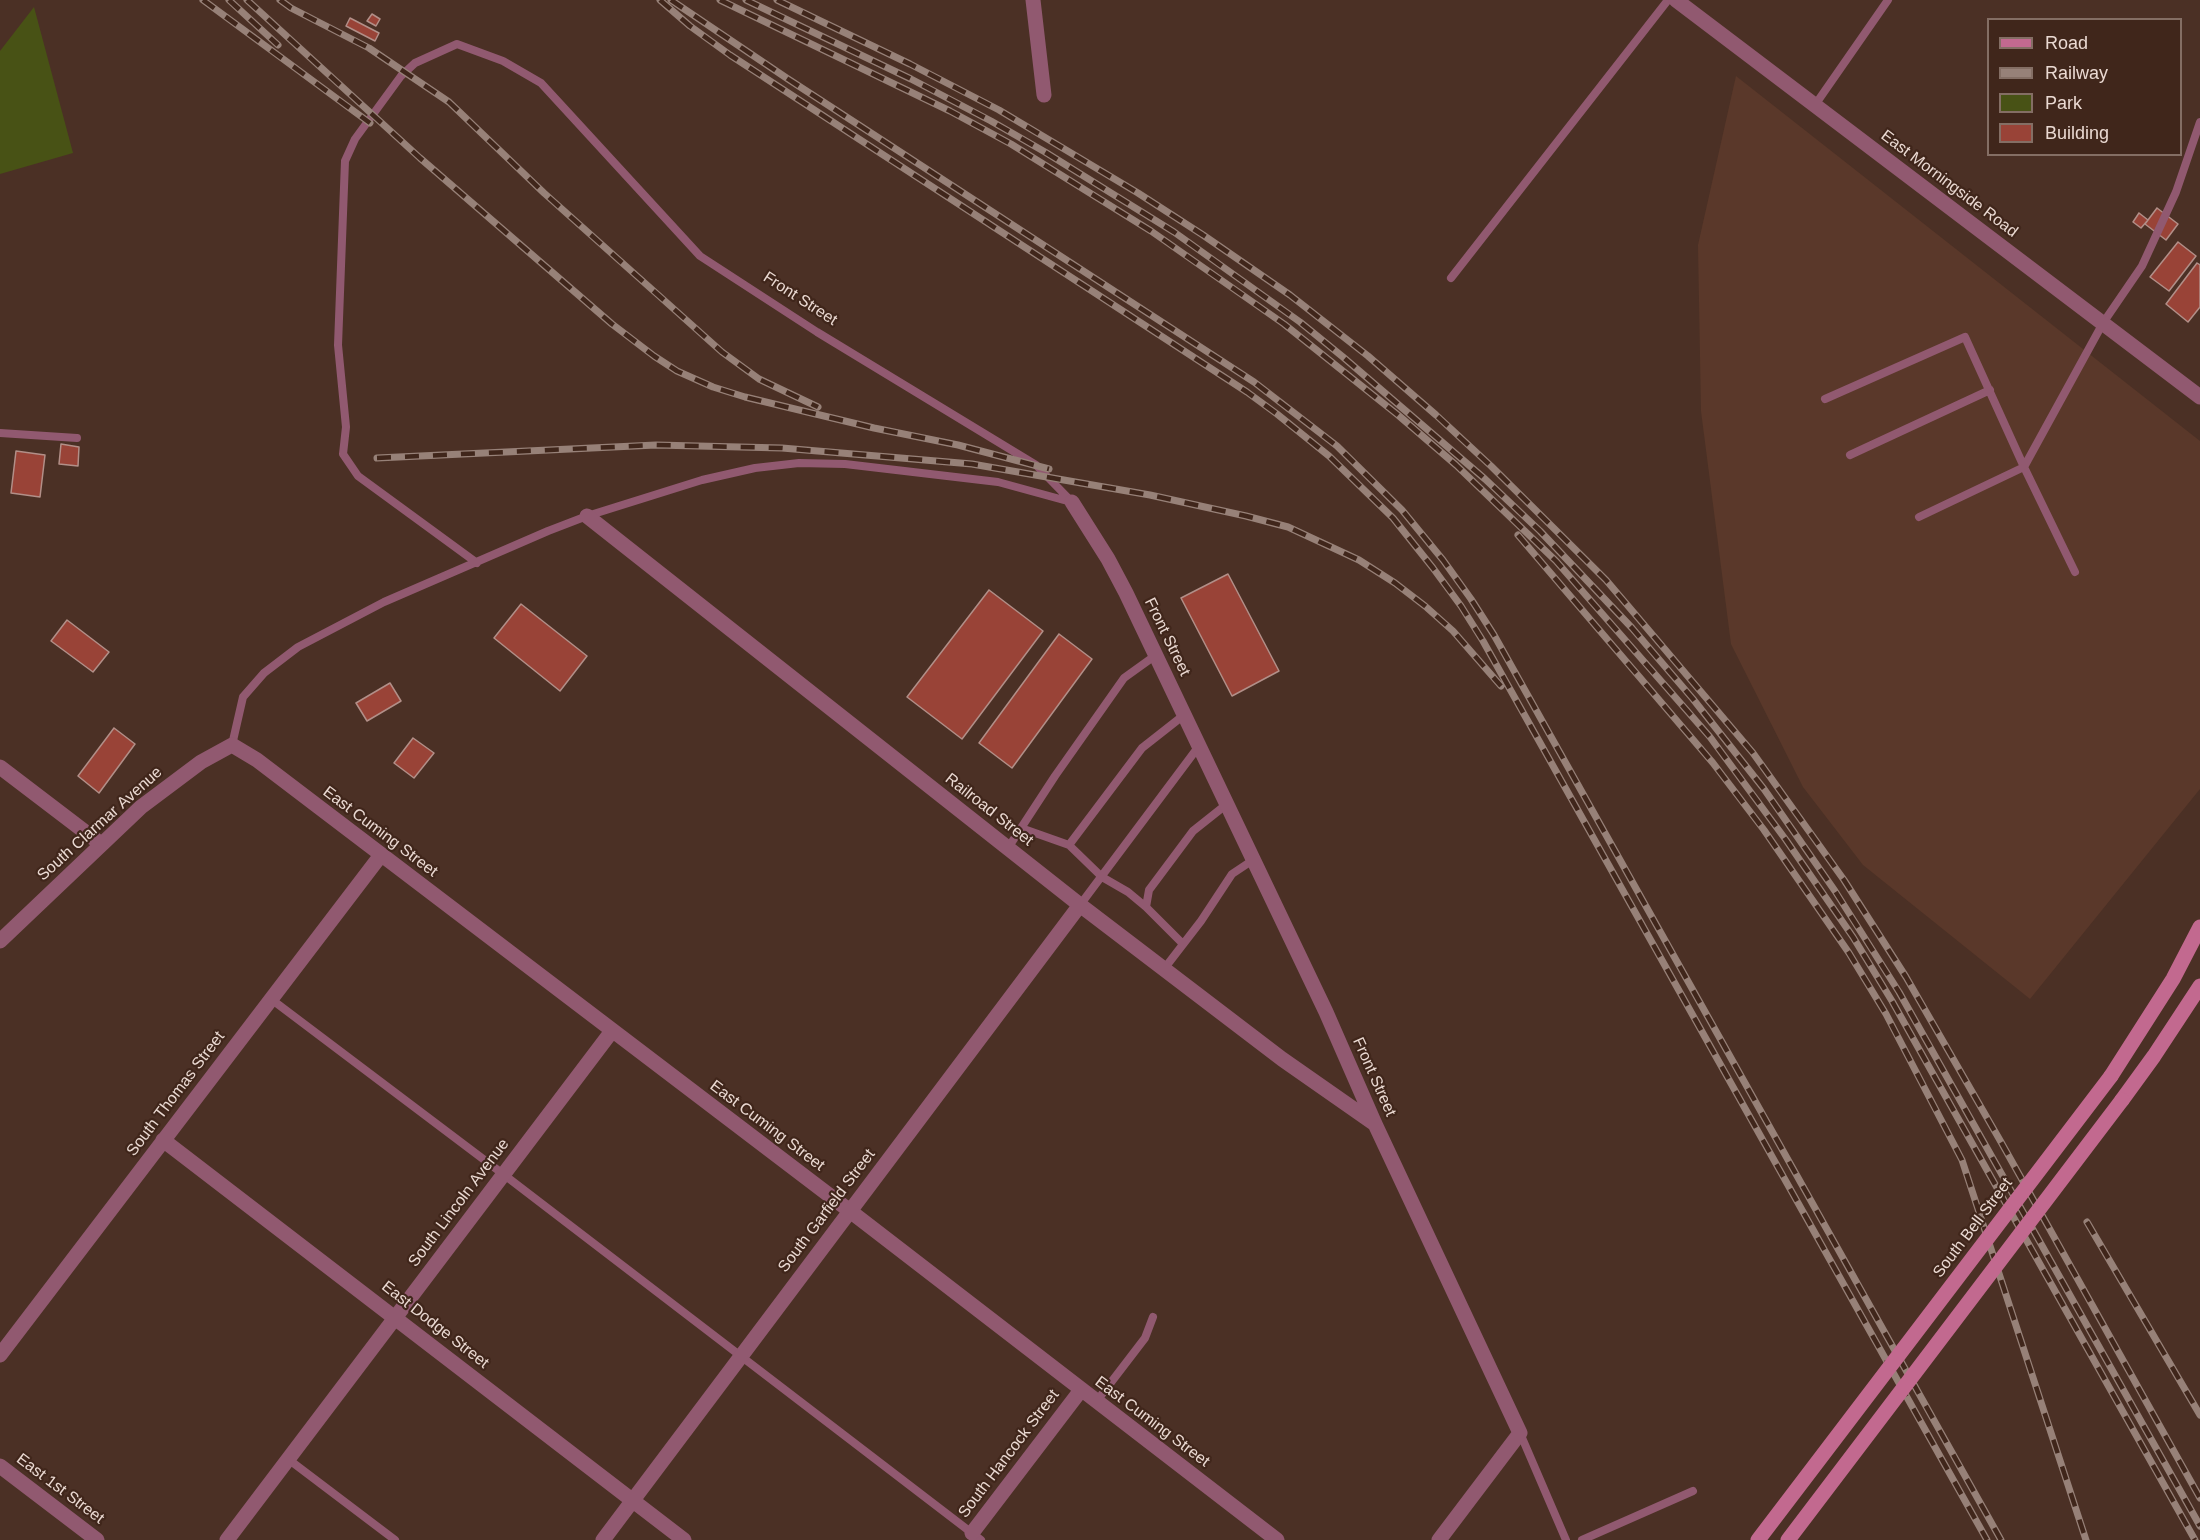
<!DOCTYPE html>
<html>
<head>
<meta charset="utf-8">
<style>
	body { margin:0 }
	#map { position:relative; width:2200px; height:1540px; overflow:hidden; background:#4b3025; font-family:Arial,sans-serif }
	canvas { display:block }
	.legend { position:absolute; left:1987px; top:18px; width:195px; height:138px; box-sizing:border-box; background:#40261b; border:2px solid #846e64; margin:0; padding:8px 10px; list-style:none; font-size:18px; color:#ead9d2 }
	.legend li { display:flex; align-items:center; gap:12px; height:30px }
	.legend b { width:30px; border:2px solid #846e64 }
</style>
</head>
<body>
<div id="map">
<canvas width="2200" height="1540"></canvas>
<ul class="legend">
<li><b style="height:8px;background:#c2698f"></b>Road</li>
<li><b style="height:8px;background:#978178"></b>Railway</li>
<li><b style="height:16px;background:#485215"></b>Park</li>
<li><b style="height:16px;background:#994337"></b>Building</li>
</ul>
</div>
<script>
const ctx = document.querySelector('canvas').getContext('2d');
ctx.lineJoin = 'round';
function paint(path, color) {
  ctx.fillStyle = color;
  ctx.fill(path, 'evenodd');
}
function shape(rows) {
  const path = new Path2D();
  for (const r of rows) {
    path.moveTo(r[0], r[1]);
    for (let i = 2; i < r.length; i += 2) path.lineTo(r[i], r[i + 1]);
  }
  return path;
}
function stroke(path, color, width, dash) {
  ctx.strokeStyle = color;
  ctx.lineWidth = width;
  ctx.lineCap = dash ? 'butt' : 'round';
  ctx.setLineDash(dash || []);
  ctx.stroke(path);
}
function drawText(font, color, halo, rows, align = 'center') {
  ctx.font = font + ' Arial,sans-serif';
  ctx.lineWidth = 4.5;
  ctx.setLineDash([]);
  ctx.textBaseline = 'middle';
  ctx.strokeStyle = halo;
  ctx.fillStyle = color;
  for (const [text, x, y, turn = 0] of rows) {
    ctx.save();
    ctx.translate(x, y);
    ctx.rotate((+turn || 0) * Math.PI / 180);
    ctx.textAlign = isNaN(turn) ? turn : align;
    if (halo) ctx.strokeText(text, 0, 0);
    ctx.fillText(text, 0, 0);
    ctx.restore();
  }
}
const built = shape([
	[1736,76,2200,441,2200,789,2030,999,1863,865,1803,787,1731,644,1701,411,1698,245]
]);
const green = shape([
	[34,7,73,153,0,174,0,51]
]);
const building = shape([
	[372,14,380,19,376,26,367,21,372,14],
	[350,18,379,33,375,41,346,26,350,18],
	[2157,208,2178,224,2166,240,2145,224,2157,208],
	[2139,213,2148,220,2141,228,2133,222,2139,213],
	[2178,242,2196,256,2169,291,2150,277,2178,242],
	[2197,263,2200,265,2200,307,2188,322,2166,304,2197,263],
	[61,444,79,447,78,466,59,464,61,444],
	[16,451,45,455,40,497,11,493,16,451],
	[1228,574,1279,671,1232,696,1181,598,1228,574],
	[989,590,1043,631,962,739,907,697,989,590],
	[521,604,587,656,560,691,494,638,521,604],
	[67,620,109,652,93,672,51,641,67,620],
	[1059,634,1092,659,1012,768,979,743,1059,634],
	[390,683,401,701,367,721,356,703,390,683],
	[114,728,135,744,99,793,78,776,114,728],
	[413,738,434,753,414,778,394,763,413,738]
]);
const service = shape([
	[1815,105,1888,0],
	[1451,278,1668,0],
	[1825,399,1965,337,2024,467,2075,572],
	[0,433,77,438],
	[1850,455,1990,390],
	[1919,517,2024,467,2103,323,2142,266,2176,192,2200,122],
	[477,563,358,476,343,454,346,427,338,345,345,161,355,139,401,76,415,63,457,44,503,61,541,83,700,256,817,332,1036,465,1072,502],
	[232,745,243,697,264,673,298,647,384,602,548,531,587,516,702,480,755,468,799,463,845,464,998,482,1071,502],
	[1021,828,1069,845],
	[1008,848,1055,776,1124,678,1156,655],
	[1080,905,1199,746],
	[1146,907,1128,892,1102,877,1069,845,1142,748,1184,715],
	[1183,944,1146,907,1149,890,1193,831,1227,804],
	[1164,969,1201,921,1232,874,1253,860],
	[271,999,503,1174,981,1540],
	[1096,1402,1145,1338,1153,1317],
	[1520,1433,1566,1540],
	[288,1459,395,1540],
	[1582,1540,1693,1491]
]);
const minor = shape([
	[1033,0,1044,95],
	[1072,502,1108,559,1126,593,1326,1012,1375,1124,1520,1433,1439,1540],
	[587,516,1080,905,1282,1059,1375,1124],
	[0,767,101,844],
	[0,941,141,807,201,762,232,745,257,760,850,1211,1277,1540],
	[163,1140,684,1540],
	[0,1355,381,855],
	[972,1533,1081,1390],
	[227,1540,612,1031],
	[603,1540,1080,905]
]);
const tertiary = shape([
	[1676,0,2200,397],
	[0,1466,97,1540]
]);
const secondary = shape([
	[2111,1076,2173,979,2200,927],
	[2122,1100,2154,1056,2200,986]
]);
const rail = shape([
	[203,0,370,123],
	[229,0,278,45],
	[247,0,420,158,612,324,654,356,677,371,713,387,745,397,874,428,958,445,1049,469],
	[280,0,291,8,369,48,449,102,544,193,722,352,759,379,818,407],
	[660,0,690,26,730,55,1247,392,1277,414,1329,456,1393,518,1433,568,1461,606,1483,641,1987,1540],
	[671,0,788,79,1254,382,1337,446,1402,510,1443,560,1471,599,1494,635,2001,1540],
	[720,0,950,111,1011,144,1151,231,1284,324,1398,415,1456,465,1556,561,1710,737,1786,840,1853,937,1892,1001,2195,1540],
	[746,0,911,79,991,121,1045,152,1174,232,1300,322,1343,357,1485,479,1540,531,1632,628,1693,699,1764,789,1835,891,1899,992,2200,1526],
	[777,0,910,64,999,110,1138,193,1203,235,1290,295,1368,356,1436,415,1491,466,1606,580,1753,753,1844,880,1906,977,2001,1142,2200,1498],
	[377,458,656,445,782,448,972,464,1150,495,1246,516,1288,527,1359,560,1395,583,1425,606,1453,631,1501,686],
	[1518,535,1713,763,1764,830,1849,953,1886,1014,1962,1160,2086,1540],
	[2087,1222,2200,1415]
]);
const secondaryBridge = shape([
	[1758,1540,2111,1076],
	[1788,1540,2122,1100]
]);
const streetNames = [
	["East Morningside Road",1949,184,37],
	["Front Street",800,299,33],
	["Front Street",1167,637,64],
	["Railroad Street",989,810,38],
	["South Clarmar Avenue",100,824,-42],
	["East Cuming Street",380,832,37],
	["Front Street",1374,1077,66],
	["South Thomas Street",176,1094,-53],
	["East Cuming Street",767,1126,37],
	["South Lincoln Avenue",459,1203,-53],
	["South Garfield Street",827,1211,-53],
	["South Bell Street",1973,1228,-53],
	["East Dodge Street",435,1325,38],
	["East Cuming Street",1152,1422,37],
	["South Hancock Street",1009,1454,-53],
	["East 1st Street",60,1489,37]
];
paint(built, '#5a382a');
paint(green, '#485215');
paint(building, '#994337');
stroke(building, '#b28f88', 1.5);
stroke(service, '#915970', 8);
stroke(minor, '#915970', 15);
stroke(tertiary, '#915970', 15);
stroke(secondary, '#c2698f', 15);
stroke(rail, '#978178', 7);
stroke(rail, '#40261b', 4.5, [14]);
stroke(secondaryBridge, '#c2698f', 15);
drawText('16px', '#ead9d2', '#40261b', streetNames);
</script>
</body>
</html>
